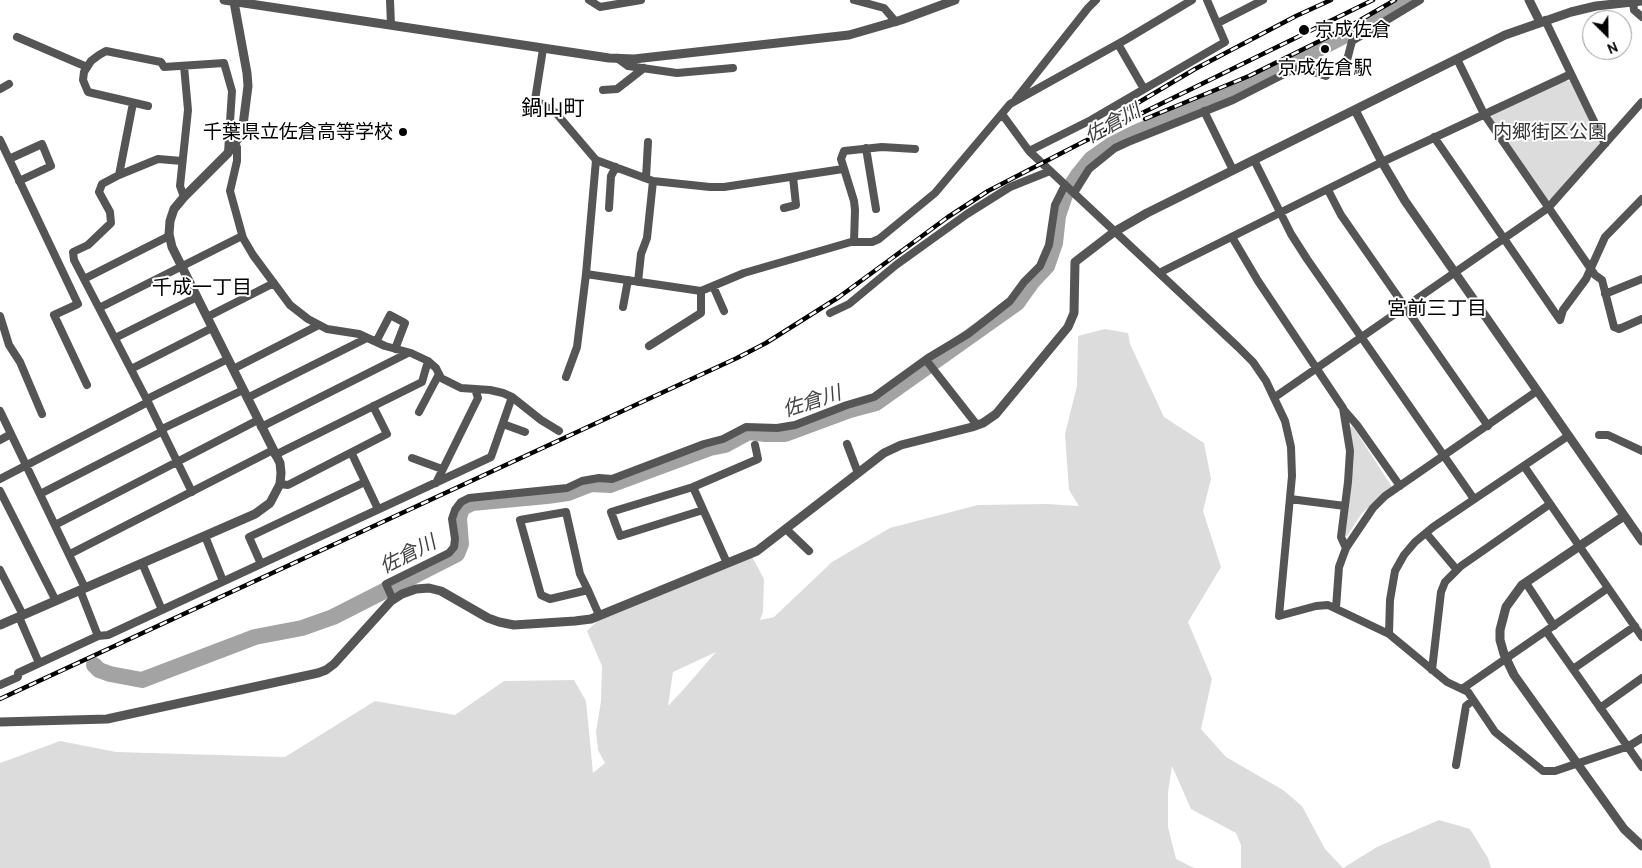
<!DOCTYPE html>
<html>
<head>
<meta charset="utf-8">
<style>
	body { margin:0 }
	#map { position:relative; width:1642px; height:868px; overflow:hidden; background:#fff; font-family:Cabin,sans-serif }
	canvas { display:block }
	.north { position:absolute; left:1582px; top:10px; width:50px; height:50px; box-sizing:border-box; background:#fff; border:1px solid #999; border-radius:50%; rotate:157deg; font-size:14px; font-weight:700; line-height:20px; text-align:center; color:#000 }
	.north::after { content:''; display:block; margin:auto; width:18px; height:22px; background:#000; clip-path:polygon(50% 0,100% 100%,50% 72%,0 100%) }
</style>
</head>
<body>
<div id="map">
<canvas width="1642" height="868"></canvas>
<div class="north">N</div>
</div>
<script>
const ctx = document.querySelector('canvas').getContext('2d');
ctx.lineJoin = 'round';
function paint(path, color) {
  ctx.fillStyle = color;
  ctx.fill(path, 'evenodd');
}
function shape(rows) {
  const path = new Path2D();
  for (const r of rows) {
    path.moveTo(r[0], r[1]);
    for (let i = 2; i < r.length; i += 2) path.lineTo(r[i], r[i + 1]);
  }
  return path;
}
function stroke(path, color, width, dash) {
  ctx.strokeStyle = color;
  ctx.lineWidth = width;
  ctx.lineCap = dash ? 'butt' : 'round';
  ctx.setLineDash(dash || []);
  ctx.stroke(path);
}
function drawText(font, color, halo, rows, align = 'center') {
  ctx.font = font + ' Cabin,"Noto Sans JP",sans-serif';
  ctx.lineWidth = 4;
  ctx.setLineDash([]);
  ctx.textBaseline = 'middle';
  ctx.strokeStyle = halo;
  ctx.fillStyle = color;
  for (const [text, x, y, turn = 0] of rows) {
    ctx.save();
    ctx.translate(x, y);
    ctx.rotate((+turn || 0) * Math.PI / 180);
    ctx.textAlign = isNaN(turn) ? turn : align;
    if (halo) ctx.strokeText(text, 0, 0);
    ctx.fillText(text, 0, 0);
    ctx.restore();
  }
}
const green = shape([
	[1561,81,1572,81,1600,143,1552,199,1547,200,1491,118,1493,111],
	[1105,329,1128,333,1130,344,1164,417,1204,443,1211,479,1203,511,1221,567,1188,622,1212,679,1201,729,1226,757,1283,790,1302,806,1325,849,1343,868,1377,847,1439,820,1470,829,1488,858,1491,868,1241,868,1241,845,1236,833,1191,809,1172,766,1168,792,1168,827,1176,859,1194,868,0,868,0,763,60,741,116,752,285,757,375,701,455,715,504,681,574,680,586,701,593,773,605,763,598,750,596,732,601,701,602,666,587,631,609,610,750,553,764,579,763,612,760,620,774,617,832,562,890,528,978,505,1047,504,1079,506,1069,490,1065,434,1077,386,1078,336],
	[716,652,683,690,668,706,673,672],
	[1352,425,1392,487,1362,513,1347,536,1344,536,1350,429]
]);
const river = shape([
	[94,665,99,670,110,674,142,680,255,637,302,628,333,617,457,554,461,544,459,518,462,508,472,503,547,496,568,493,591,484,610,485,710,448,725,445,749,432,765,434,785,434,850,410,876,403,1017,303,1032,282,1047,266,1055,243,1058,216,1065,195,1078,175,1091,159,1111,145,1137,132,1236,92,1346,35,1407,0]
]);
const minor = shape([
	[390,0,391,25],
	[589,0,600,7,641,0],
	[854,0,884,8,896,22],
	[1633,2,1634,10,1642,17],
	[1545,20,1605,144],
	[1218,23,1263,0],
	[17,37,87,67],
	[1118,44,1144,89],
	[543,49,535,100,556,113,596,160,653,181,710,187,724,187,843,169],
	[617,58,628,66,677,73,733,68],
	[1457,59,1484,114,1595,275,1602,280,1614,327,1619,329,1642,319],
	[184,66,188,110,180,186,184,197],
	[1345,68,1352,41,1420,0],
	[0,89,9,84],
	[603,90,617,89,644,68],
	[1016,99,1088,8,1096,0],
	[148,106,88,92,83,80,84,72,91,61,99,55,106,51,161,62,164,67,224,63,232,91,228,153],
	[1204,111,1233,170],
	[1002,114,1029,151,1238,347,1253,362,1266,381,1285,421,1291,447,1292,476,1279,616,1316,606,1328,605,1389,634,1447,682,1468,692,1495,732,1543,771,1555,771,1629,746,1642,738],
	[1434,137,1560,320,1563,310,1586,279,1605,237,1642,199],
	[0,140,78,304,54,315,87,385],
	[234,146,237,147,237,161,230,191,243,238,253,255,290,305,308,319,327,329,359,334,385,346,411,353,428,361,436,368,441,378,461,388,490,390,503,393,512,397,541,420,559,431],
	[866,148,876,209],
	[1029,151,1091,120,1225,42,1207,0],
	[9,159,42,144,51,166,19,181],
	[1254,160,1291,234,1307,259,1474,499],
	[182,161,158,159,119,175,102,184,99,192,110,212,111,223,88,245,73,252,74,260,148,402,192,492],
	[119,175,133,103],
	[646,178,648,142],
	[1328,190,1341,215,1488,426],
	[1074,193,1089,169,1115,148,1128,142,1233,100,1294,69,1307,70,1326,76],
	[609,208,611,176,616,167],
	[784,208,796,205,793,177],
	[1232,237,1258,281,1343,408,1350,451,1348,482,1341,537,1346,548],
	[854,242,855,210,854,201,841,159,844,151,882,147,915,149],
	[1159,273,1382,162,1571,74],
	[586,274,701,291,744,273,851,242,872,242,879,239,935,193,1010,104,1125,40,1192,0],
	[84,279,169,236],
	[638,282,641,254,647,238,653,181],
	[713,286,724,311],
	[1605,294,1642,279],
	[623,307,628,280],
	[99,308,242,236],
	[830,313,849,304,896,265,967,214,1010,187,1050,171],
	[0,316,9,345,20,362,42,414],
	[207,317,274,283],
	[115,338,197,297],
	[376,342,390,315,405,323,395,349],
	[649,346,701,313,701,291],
	[926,360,977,425],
	[131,369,212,328],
	[233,369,319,325],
	[566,377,577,347,586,274,596,160],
	[1275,397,1548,208,1642,102],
	[247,398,367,338],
	[147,399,228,359],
	[1344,410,1357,425,1400,486],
	[0,411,85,588],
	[419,412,439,374],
	[503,424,525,432],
	[261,427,408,353],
	[162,429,243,390],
	[1599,435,1608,435,1642,451],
	[0,440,11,434],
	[847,444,858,473],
	[352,454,378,509],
	[275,455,422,382,428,361],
	[412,458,442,469],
	[1524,466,1642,637],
	[0,479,148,402],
	[436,483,478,398,475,389],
	[280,484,288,485,387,434,373,406],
	[693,487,611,512,620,536,703,510],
	[0,491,56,601],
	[40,494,163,431],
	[1290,499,1345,506],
	[55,525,258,420],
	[786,529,809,551],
	[1426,533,1457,570],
	[205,536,223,581],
	[70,554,273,450],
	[142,563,162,610],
	[727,563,693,487,758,459,755,445],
	[261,564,249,537,365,482],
	[0,570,23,615],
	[1526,583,1554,626],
	[588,590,550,599,541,595,520,520,566,512,580,574,588,590,599,615],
	[393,600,386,584,449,553,454,547,455,539,452,519,455,510,461,502,469,498,567,488,582,481,599,478,612,479,704,444,723,439,746,427,777,428,795,425,847,405,874,397,928,358,968,334,1010,301,1024,282,1040,266,1049,245,1055,205,1065,185],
	[1336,608,1339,567,1346,548,1373,508,1385,496,1537,391],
	[19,617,39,663],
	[1546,631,1642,767],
	[1389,634,1390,600,1395,571,1404,555,1415,542,1433,527,1568,436],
	[98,636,108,635,491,457,512,397],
	[1573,669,1635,626],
	[1432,670,1441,592,1445,582,1461,566,1550,504],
	[0,685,18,677,18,673,98,636,80,590],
	[1462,689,1608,588],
	[1600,708,1642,678],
	[1456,765,1466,706,1473,700]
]);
const tertiary = shape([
	[224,0,609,58,634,59,849,35,901,20,955,0],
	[1529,0,1540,22],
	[1355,110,1382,162,1405,201,1642,541],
	[1624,516,1522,585,1506,607,1500,630,1500,640,1504,654,1514,675,1624,829,1642,846],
	[0,625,255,514,270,503,280,484,281,473,280,463,172,247,169,234,170,221,174,209,184,197,228,153,242,133,248,86,247,73,234,2],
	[0,722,107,719,318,673,326,670,334,664,391,601,402,594,416,589,429,588,441,591,488,618,499,622,514,625,575,621,591,619,757,551,884,453,901,445,972,427,983,423,996,414,1068,327,1074,313,1075,262,1114,232,1147,213,1505,35,1571,12,1596,6,1642,1]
]);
const rail = shape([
	[1145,119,1249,76,1350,26,1395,0],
	[1092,130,1195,69,1296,16,1331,0],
	[0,699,737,358,766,343,839,297,948,217,988,191,1083,142,1373,0]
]);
const markers = [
	[1304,30,6,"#000"],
	[1325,49,5,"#000"],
	[403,132,5,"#000"]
];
const poiNames = [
	["京成佐倉",1315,30],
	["京成佐倉駅",1325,68,"center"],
	["千葉県立佐倉高等学校",393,132,"right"]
];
const parkNames = [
	["内郷街区公園",1550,132]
];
const waterNames = [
	["佐倉川",1113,124,-29],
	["佐倉川",812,402,-18],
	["佐倉川",408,555,-27]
];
const neighbourhoodNames = [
	["千成一丁目",202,288],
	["宮前三丁目",1437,309]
];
const quarterNames = [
	["鍋山町",553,109]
];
paint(green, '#dcdcdc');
stroke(river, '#a3a3a3', 16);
stroke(minor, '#555', 8);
stroke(tertiary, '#555', 9);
stroke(rail, '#000', 4.5);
stroke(rail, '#fff', 2.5, [8]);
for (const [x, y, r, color] of markers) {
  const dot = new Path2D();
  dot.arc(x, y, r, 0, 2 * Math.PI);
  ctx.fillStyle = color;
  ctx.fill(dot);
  stroke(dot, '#fff', 2);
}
drawText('19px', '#000', '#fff', poiNames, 'left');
drawText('19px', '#333', '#fff', parkNames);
drawText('italic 20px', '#444', '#fff', waterNames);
drawText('20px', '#000', '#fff', neighbourhoodNames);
drawText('21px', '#000', '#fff', quarterNames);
</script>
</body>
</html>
